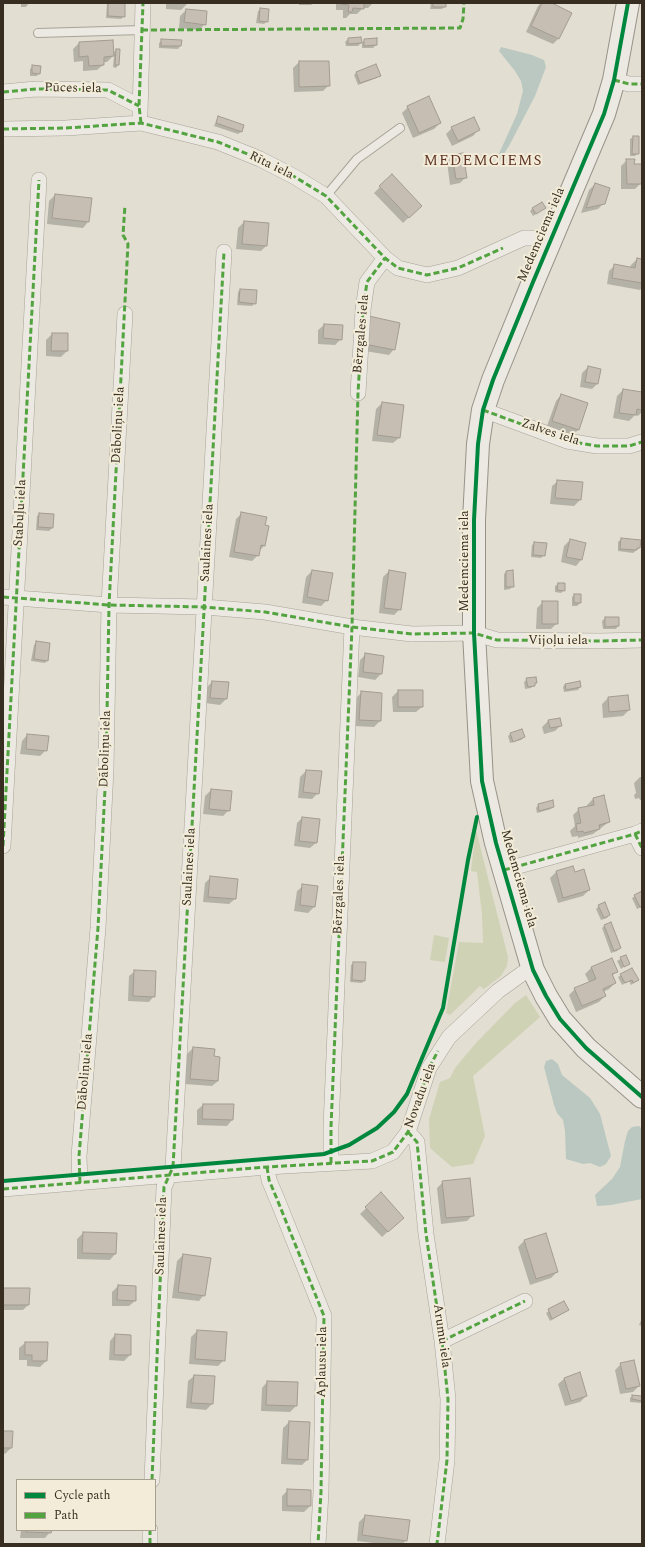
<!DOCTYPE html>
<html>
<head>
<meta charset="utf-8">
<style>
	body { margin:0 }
	#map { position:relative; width:645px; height:1547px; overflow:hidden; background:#e2ded1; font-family:Spectral,serif }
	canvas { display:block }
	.frame { position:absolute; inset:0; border:4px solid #372d21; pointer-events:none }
	.legend { position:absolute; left:16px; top:1479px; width:140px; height:52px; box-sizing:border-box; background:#f2ecd8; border:1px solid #a7a08f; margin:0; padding:5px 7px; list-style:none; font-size:12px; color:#372d21 }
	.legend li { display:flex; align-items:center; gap:8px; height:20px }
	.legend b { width:20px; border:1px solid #a7a08f }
</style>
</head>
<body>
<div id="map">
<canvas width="645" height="1547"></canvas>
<div class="frame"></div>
<ul class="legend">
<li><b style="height:5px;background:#00873e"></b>Cycle path</li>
<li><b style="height:5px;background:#53a441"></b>Path</li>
</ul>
</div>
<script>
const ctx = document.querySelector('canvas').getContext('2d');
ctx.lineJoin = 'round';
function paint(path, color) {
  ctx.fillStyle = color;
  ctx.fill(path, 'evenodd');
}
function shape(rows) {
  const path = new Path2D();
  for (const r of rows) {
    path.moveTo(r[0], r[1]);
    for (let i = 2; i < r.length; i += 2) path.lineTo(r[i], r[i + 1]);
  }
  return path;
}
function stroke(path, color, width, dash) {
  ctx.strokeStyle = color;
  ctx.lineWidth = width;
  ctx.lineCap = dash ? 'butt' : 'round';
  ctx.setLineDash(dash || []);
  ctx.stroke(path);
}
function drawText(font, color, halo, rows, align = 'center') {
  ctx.font = font + ' Spectral,serif';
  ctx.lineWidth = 4;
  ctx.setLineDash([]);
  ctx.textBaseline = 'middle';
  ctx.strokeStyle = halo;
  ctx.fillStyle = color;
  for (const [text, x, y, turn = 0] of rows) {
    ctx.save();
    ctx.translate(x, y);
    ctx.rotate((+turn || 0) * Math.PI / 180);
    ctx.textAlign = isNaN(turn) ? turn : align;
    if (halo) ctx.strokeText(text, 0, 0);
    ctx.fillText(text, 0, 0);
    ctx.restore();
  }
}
const green = shape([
	[476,830,508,957,507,966,501,976,484,989,480,986,450,1015,446,1013,459,942,483,943,482,914,477,872,471,871],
	[434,935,449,938,445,962,430,960],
	[526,995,540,1017,473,1076,485,1136,473,1164,452,1167,430,1148,429,1119,440,1082,450,1078,455,1068,476,1043,515,1003]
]);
const water = shape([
	[501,47,532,55,544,60,546,67,535,96,509,146,499,161,497,158,517,114,523,91,521,81,515,71,499,51],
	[552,1059,558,1064,562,1075,590,1098,600,1114,611,1156,606,1164,600,1167,590,1163,583,1164,566,1159,565,1131,563,1120,557,1113,554,1105,544,1067,546,1061],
	[639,1126,642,1129,642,1199,611,1205,597,1206,595,1195,612,1179,620,1167,625,1141,628,1131,632,1127]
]);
const shadow = shape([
	[21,3,29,3,26,7,21,7],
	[107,3,124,3,124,16,121,19,106,18],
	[166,3,188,3,181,10,166,9],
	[299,3,314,3,311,5,299,5],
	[336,3,373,3,368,8,363,8,357,14,350,14,346,18,343,18,343,10,336,10],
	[431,3,445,3,445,6,442,9,430,9],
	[541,3,550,3,558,39,553,44,526,32,538,6],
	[261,9,267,21,264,24,256,23,258,11],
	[186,10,205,24,199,30,179,28,180,16],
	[348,39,361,43,358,46,346,46,345,42],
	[162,40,180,46,178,49,159,48,159,43],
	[365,40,376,45,373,48,362,48,362,42],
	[79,43,113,53,116,50,118,65,116,68,113,67,114,55,107,62,103,62,103,65,97,70,83,71,83,61,74,62,73,49],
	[299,62,329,85,323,91,294,92,293,68],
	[33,66,39,73,37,76,30,76,30,69],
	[357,72,379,76,377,78,358,85,354,75],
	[408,107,440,123,434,129,413,138,402,113],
	[218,117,243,126,241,132,238,134,214,126],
	[452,128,478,130,473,136,452,146,446,134],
	[633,137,638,153,635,156,630,156,630,139],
	[452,156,466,177,460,183,450,185,447,162],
	[627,160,633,165,641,183,635,189,621,189,621,166],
	[392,175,421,206,403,223,374,193],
	[595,184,604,203,598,209,581,213,589,190],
	[55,195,88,222,83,228,47,224,49,201],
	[545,208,533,216,530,211,532,209],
	[244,222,266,246,261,251,236,249,238,228],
	[637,259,642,260,642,288,640,290,607,284,609,271,615,265,630,268,631,265],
	[240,290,255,303,252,306,237,305,238,292],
	[399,323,394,349,389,355,359,350],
	[324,325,341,339,335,345,318,344,318,330],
	[52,334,67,334,67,351,61,357,46,356,46,340],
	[588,367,597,384,592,389,580,387,582,373],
	[623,390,642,393,642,412,638,416,635,415,629,421,613,418,617,396],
	[561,395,579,429,573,435,547,426,556,401],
	[382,403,399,438,393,443,372,441,376,409],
	[558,481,582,483,580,500,574,506,550,504,552,486],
	[242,513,264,526,264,546,259,551,258,555,252,561,229,557,236,519],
	[39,514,53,515,52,528,49,531,36,530,37,516],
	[621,539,639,548,633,553,618,551,618,542],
	[570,540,581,560,576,566,561,562,564,546],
	[535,543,544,555,541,558,531,557,532,545],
	[312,571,327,600,321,606,302,603,306,577],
	[389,571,400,609,394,615,379,613,383,577],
	[506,572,512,587,510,589,504,590,504,574],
	[558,584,564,590,561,593,555,592,555,586],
	[574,595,580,595,580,603,577,606,572,606,572,597],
	[543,602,557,623,551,629,536,629,537,608],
	[605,618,618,626,616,629,603,629,602,621],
	[36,642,47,660,45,663,31,661,34,645],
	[366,654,383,657,381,674,375,680,358,677,360,660],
	[527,679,536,682,531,688,525,689,524,682],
	[212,682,226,699,220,705,205,703,206,688],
	[565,684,580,687,578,690,564,692,563,687],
	[398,691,422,707,416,712,393,712,392,697],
	[362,692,380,721,374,727,354,726,356,698],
	[627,697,629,710,623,716,603,718,602,704,608,698],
	[559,719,561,725,555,731,544,734,542,727,548,721],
	[510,734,524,737,521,740,510,743,508,736],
	[27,735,46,750,40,756,20,754,22,741],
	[306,771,318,793,312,799,298,798,300,777],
	[640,777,642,777,642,800,640,800,639,798,635,799,634,795,636,793,634,783],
	[211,790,229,810,223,816,203,814,205,796],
	[593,799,609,822,593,834,578,838,578,836,572,837,570,831,575,826,573,815,579,809,588,807,587,805],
	[538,805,553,806,551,809,537,813,536,808],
	[302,818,316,843,310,848,294,846,297,823],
	[556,872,574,873,589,890,583,896,558,903,550,878],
	[211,877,235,899,229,904,203,902,205,883],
	[303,886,317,887,314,907,308,913,294,911,297,891],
	[642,892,642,907,637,909,632,898],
	[599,906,609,915,607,918,601,920,596,909],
	[604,926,620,948,617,951,611,953,602,928],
	[625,956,628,964,621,969,617,961],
	[612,959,617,971,612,976,615,983,609,989,603,992,605,996,599,1002,576,1012,569,995,575,989,589,982,585,974,591,968],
	[354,963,364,980,362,983,350,982,351,965],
	[632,969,638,980,631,985,629,981,622,985,618,977],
	[135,971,154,996,149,1002,128,1001,129,976],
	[193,1048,213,1057,218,1081,212,1086,185,1084,187,1054],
	[203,1105,232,1120,227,1126,197,1125,197,1110],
	[443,1182,473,1215,467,1221,441,1224,437,1188],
	[381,1194,397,1223,382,1237,360,1214],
	[83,1233,115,1254,110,1260,77,1259,77,1239],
	[545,1235,557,1272,551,1278,530,1285,518,1247,524,1241],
	[183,1255,204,1295,199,1301,172,1298,177,1261],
	[118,1286,135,1287,135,1301,129,1306,112,1306,112,1292],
	[3,1289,28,1305,23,1310,3,1310],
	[564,1302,568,1310,550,1321,546,1313],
	[642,1318,642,1326,639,1325],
	[197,1331,224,1360,218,1366,189,1364,191,1337],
	[115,1335,130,1355,124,1361,109,1360,110,1341],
	[25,1343,46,1361,40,1367,27,1366,27,1360,19,1360,19,1348],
	[621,1364,639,1386,633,1392,620,1394,615,1370],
	[580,1374,586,1396,580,1402,565,1406,558,1384,564,1379],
	[194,1376,214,1377,212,1404,206,1410,186,1408,188,1381],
	[267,1382,296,1406,290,1412,261,1411,262,1388],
	[633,1396,642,1397,642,1403,630,1402,630,1398],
	[289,1422,308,1459,302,1465,281,1464,283,1428],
	[3,1432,11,1448,5,1454,3,1453],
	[288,1490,310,1506,304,1512,282,1511,282,1496],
	[365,1516,406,1540,403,1544,382,1544,357,1541,359,1522],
	[21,1530,51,1530,50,1532,45,1538,20,1538]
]);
const building = shape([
	[108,3,125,3,125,17,108,16,108,3],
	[341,3,364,3,364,9,353,8,352,12,348,12,349,5,341,4,341,3],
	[433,3,446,3,446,7,433,7,433,3],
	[542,3,552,3,572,13,559,39,531,26,542,3],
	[260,8,269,9,268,22,259,21,260,8],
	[186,9,207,11,206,25,184,22,186,9],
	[361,37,362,43,348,44,348,38,361,37],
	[377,38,377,45,364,46,364,39,377,38],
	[161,39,182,40,181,46,161,46,161,39],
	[113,40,114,56,104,57,104,65,89,66,88,56,79,57,79,42,113,40],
	[116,49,120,49,119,65,115,65,116,49],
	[299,61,329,61,330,86,299,87,299,61],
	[376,64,381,76,360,83,356,72,376,64],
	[32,65,41,66,40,74,32,73,32,65],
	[429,96,441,123,419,133,407,106,429,96],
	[218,116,244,125,242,132,216,123,218,116],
	[474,117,480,130,458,141,451,127,474,117],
	[633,136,639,136,639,154,632,154,633,136],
	[463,153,467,178,456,179,452,155,463,153],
	[626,159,635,159,634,164,642,164,642,184,627,184,626,159],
	[392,174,422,206,409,218,379,186,392,174],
	[595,183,610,188,605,204,586,208,595,183],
	[55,194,92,198,89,222,52,218,55,194],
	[542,202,546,208,536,214,532,208,542,202],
	[244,221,269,223,267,246,242,244,244,221],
	[637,258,642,259,642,283,612,278,614,264,635,268,637,258],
	[240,289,257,290,256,304,239,302,240,289],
	[369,316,400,323,395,350,364,344,369,316],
	[324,324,343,325,342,340,323,338,324,324],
	[52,333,68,333,68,351,51,351,52,333],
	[588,366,601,369,598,384,585,382,588,366],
	[623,389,642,392,642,410,637,409,636,415,619,413,623,389],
	[561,394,588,403,579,430,552,421,561,394],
	[382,402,404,405,400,438,377,435,382,402],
	[557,480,583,482,581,500,555,498,557,480],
	[241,512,267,517,265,525,269,526,265,546,261,545,259,556,234,552,241,512],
	[39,513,54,514,53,528,38,527,39,513],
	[621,538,641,540,640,548,637,548,637,550,620,549,621,538],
	[570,539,586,543,582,560,566,557,570,539],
	[534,542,547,543,545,556,533,555,534,542],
	[312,570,333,573,328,601,307,597,312,570],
	[389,570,406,573,401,610,384,608,389,570],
	[513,570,514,587,506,587,506,571,513,570],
	[558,583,565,583,565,591,557,590,558,583],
	[574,594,581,594,581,603,574,603,574,594],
	[542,601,558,601,558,624,542,624,542,601],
	[605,617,619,617,619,626,605,627,605,617],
	[36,641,50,643,48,661,34,659,36,641],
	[365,653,384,656,382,674,363,672,365,653],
	[536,677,537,683,535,683,535,686,528,687,526,678,536,677],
	[212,681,229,682,227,699,210,698,212,681],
	[580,681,581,687,566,690,565,684,580,681],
	[398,690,423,690,423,707,398,707,398,690],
	[361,691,382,693,381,721,359,720,361,691],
	[628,695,630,710,609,712,608,697,628,695],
	[560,718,562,726,550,728,548,720,560,718],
	[522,729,525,737,513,742,510,733,522,729],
	[27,734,49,736,47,751,26,749,27,734],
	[306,770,322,771,319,794,303,792,306,770],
	[211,789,232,791,230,811,209,809,211,789],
	[604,795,610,822,599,825,600,829,584,833,583,831,577,832,576,824,581,823,578,808,594,805,593,798,604,795],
	[553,800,554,807,539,811,538,804,553,800],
	[302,817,320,819,317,843,299,841,302,817],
	[573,866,575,872,584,869,590,890,563,898,556,871,573,866],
	[210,876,238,879,236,899,208,897,210,876],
	[302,884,318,886,315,907,300,905,302,884],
	[642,891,642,906,640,907,634,895,642,891],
	[605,902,610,915,604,918,598,905,605,902],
	[611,922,621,948,614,951,604,925,611,922],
	[626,955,630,964,624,967,620,957,626,955],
	[612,958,618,972,612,974,616,983,603,989,606,996,582,1006,574,988,596,979,591,967,612,958],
	[353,962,366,962,365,981,352,980,353,962],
	[632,968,639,980,633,983,632,980,625,983,620,974,632,968],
	[134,970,156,971,155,997,133,996,134,970],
	[193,1047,215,1049,214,1056,220,1057,218,1081,190,1079,193,1047],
	[203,1104,234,1104,233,1120,202,1119,203,1104],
	[470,1178,474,1216,446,1218,442,1181,470,1178],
	[381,1192,404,1218,388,1232,365,1207,381,1192],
	[83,1232,117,1233,116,1254,82,1253,83,1232],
	[546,1233,558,1272,536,1279,524,1240,546,1233],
	[183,1254,211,1258,205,1296,178,1292,183,1254],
	[118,1285,136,1286,136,1301,117,1300,118,1285],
	[3,1288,30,1288,29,1305,3,1305,3,1288],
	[564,1301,569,1310,552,1319,548,1309,564,1301],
	[197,1330,227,1332,225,1361,195,1359,197,1330],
	[115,1334,131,1335,131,1355,114,1355,115,1334],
	[25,1342,48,1342,47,1361,32,1361,32,1355,25,1355,25,1342],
	[634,1360,640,1386,626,1389,620,1363,634,1360],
	[580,1372,587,1396,571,1401,564,1378,580,1372],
	[194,1375,215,1376,213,1404,191,1403,194,1375],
	[267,1381,298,1382,297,1406,266,1405,267,1381],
	[632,1395,642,1396,642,1401,632,1399,632,1395],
	[289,1421,310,1422,308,1460,287,1459,289,1421],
	[3,1431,13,1431,12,1448,3,1448,3,1431],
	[287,1489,311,1490,311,1506,287,1506,287,1489],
	[365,1515,410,1520,407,1541,362,1535,365,1515],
	[26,1530,52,1530,51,1533,26,1532,26,1530]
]);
const lane = shape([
	[38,33,142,30],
	[326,196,357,159,400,128]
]);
const street = shape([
	[614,80,629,84,642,84],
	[3,92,36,89,108,90,139,106],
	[140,114,143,3],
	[3,129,66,128,141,123,218,142,260,159,295,177,326,196,385,258,398,268,427,275,458,268,524,238,539,238,550,242],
	[358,393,363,310,367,282,385,258],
	[483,410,567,441,597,446,629,446,642,442],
	[3,597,109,605,205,607,265,612,352,627,412,634,474,633,497,640,600,641,642,640],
	[635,834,642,848],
	[3,846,39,180],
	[504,870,635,834,642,831],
	[408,1132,417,1142,426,1234,442,1341,448,1399,447,1460,437,1544],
	[331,1163,331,1127,352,627],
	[267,1167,269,1180,277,1199,324,1316,321,1492,318,1544],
	[80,1183,79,1156,98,928,106,769,109,605,125,314],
	[3,1189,267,1167,372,1161,393,1152,408,1132,429,1068,449,1037,498,991,523,973,533,970],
	[442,1341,525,1301],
	[152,1480,164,1187,173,1167,224,252],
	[150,1544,150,1530]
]);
const secondary = shape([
	[628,3,614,80,604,114,533,282,493,380,483,410,478,444,474,520,474,633,482,781,496,843,533,970,546,996,560,1019,586,1048,642,1097]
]);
const quiet = shape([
	[142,30,460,28,463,19,464,3],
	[614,80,629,84,642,84],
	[3,92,36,89,108,90,139,106],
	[141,123,139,106,143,3],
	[3,129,66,128,141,123,218,142,260,159,295,177,326,196,385,258,398,268,427,275,458,268,503,248],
	[483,410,567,441,597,446,629,446,642,442],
	[3,597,109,605,205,607,265,612,352,627,412,634,474,633,497,640,600,641,642,640],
	[635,834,642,848],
	[3,846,39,180],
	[504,870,635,834,642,831],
	[408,1132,417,1142,426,1234,442,1341,448,1399,447,1460,437,1544],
	[331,1163,331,1127,352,627,358,393,363,310,367,282,385,258],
	[267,1167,269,1180,277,1199,324,1316,321,1492,318,1544],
	[80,1183,79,1156,98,928,106,769,109,605,128,244,123,235,125,205],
	[3,1189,267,1167,372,1161,393,1152,408,1132,429,1068,438,1051],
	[442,1341,525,1301],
	[152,1480,164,1187,173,1167,224,252],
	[150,1544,150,1530]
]);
const cycleway = shape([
	[628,3,614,80,604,114,533,282,493,380,483,410,478,444,474,520,474,633,482,781,496,843,533,970,546,996,560,1019,586,1048,642,1097],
	[3,1181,324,1154,349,1145,377,1128,394,1112,407,1094,443,1008,468,860,477,817]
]);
const streetNames = [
	["Pūces iela",73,89,1],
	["Rīta iela",271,166,26],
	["Medemciema iela",542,235,-67],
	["Bērzgales iela",362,334,-85],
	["Dāboliņu iela",119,425,-87],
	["Zalves iela",550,433,18],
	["Stabuļu iela",21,513,-87],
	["Saulaines iela",208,543,-87],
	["Medemciema iela",465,561,-90],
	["Vijoļu iela",558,641],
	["Dāboliņu iela",106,749,-88],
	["Saulaines iela",190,867,-87],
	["Medemciema iela",518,879,74],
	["Bērzgales iela",340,895,-88],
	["Dāboliņu iela",86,1072,-85],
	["Novadu iela",421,1096,-70],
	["Saulaines iela",162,1236,-88],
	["Arumu iela",441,1336,82],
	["Aplausu iela",323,1362,-89]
];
const quarterNames = [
	["MEDEMCIEMS",483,162]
];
paint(green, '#cfd2b4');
paint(water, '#bac8c1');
paint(shadow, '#0003');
paint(building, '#c6beb2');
stroke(building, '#a39b90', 1);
stroke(lane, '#a8a399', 10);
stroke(street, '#a8a399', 16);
stroke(secondary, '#989389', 24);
stroke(lane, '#ebe9e1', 8);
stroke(street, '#ebe9e1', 15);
stroke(secondary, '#ebe9e1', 22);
stroke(quiet, '#53a441', 3, [6, 3]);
stroke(cycleway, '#00873e', 4);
drawText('13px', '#372d21', '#f2ecd8', streetNames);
ctx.letterSpacing = '1px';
drawText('15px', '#5f3425', '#f2ecd8', quarterNames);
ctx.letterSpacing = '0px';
</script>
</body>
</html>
